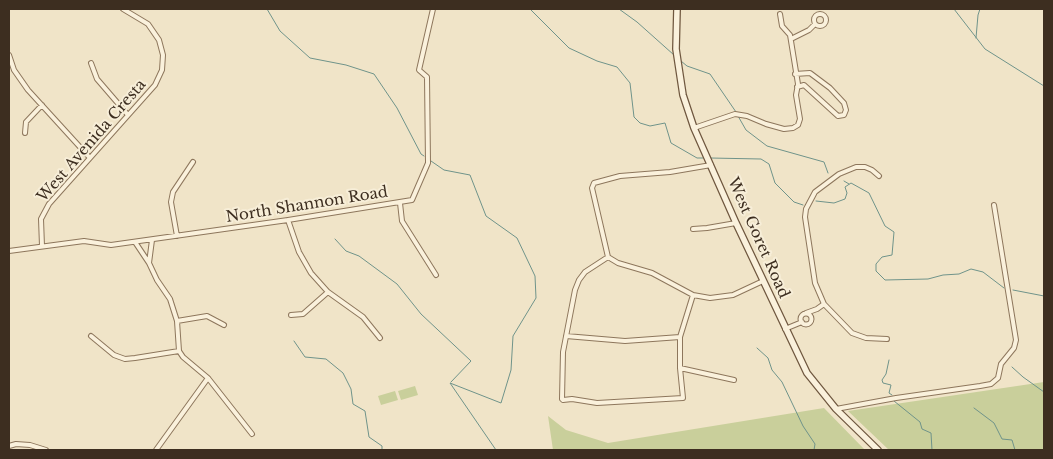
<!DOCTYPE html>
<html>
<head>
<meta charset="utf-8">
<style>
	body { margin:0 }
	#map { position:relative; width:1053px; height:459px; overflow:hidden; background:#f0e4c8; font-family:"Libre Baskerville",serif }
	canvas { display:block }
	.frame { position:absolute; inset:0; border:10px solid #3d2e20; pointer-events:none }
</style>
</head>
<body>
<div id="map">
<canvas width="1053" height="459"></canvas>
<div class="frame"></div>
</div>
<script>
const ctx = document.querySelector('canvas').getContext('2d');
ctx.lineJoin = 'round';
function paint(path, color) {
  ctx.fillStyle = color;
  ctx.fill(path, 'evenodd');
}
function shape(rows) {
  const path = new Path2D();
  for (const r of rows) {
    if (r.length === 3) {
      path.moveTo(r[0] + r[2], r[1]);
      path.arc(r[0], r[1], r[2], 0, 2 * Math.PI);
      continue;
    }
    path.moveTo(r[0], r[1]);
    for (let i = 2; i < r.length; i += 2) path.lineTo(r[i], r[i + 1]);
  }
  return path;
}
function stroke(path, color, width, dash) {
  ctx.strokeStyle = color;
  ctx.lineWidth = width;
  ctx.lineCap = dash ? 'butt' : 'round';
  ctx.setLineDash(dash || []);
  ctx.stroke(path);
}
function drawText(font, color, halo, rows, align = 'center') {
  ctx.font = font + ' "Libre Baskerville",serif';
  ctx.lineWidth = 4;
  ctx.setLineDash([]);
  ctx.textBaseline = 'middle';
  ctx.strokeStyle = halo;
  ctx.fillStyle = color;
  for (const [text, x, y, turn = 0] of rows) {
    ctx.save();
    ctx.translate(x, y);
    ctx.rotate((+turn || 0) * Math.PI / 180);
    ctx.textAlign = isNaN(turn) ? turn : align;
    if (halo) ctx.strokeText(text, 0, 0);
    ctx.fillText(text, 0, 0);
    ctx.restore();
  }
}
const green = shape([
	[1044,382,1044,450,889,450,848,411],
	[415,386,418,395,401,400,398,391],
	[395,391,398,400,381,405,378,396],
	[824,408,865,450,553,450,548,416,566,430,608,443]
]);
const stream = shape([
	[267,9,280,31,310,58,346,65,374,74,397,108,421,154,424,156],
	[530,9,569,48,597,61,617,67,630,83,634,117,640,123,650,126,665,123,671,143,697,158,703,158],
	[619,9,637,22,674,55],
	[954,9,985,49,1044,86],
	[976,38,978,15,980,9],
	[681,61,687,66,710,74,736,112],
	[738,116,746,130,767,146,824,162,828,173],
	[710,158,761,159,769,164,775,183,794,202,803,205],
	[431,161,444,170,470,175,486,216,517,238,535,276,536,298,513,336,511,370,501,403,450,383,496,450],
	[844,181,849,184],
	[816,201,834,203,845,199,847,193,845,187,851,183,869,193,885,226,894,232,892,255,882,257,876,264,876,271,885,280,928,279,943,275,959,274,971,269,983,272,1004,288],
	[335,239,346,251,359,256,397,284,421,314,471,361,451,382],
	[1013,290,1044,296],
	[294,341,305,357,326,359,343,373,351,389,353,404,365,411,369,437,382,446,382,450],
	[757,348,768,358,772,370,782,382,803,426,815,444,814,450],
	[889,360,886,374,882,380,883,383,891,385,889,393,892,395],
	[1012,367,1023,377,1044,392],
	[894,401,920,422,922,429,931,433,932,450],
	[974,408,994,423,1002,439,1012,440,1015,450]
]);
const street = shape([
	[820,20,6],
	[791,39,809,30,815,24],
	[9,55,14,70,28,90,90,158],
	[91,63,97,79,128,115],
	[795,74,810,73,830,88,844,103,846,110,844,115,838,116,804,85,797,87],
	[694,128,735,114,747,116,766,124,784,129,793,128,798,125,800,119,796,95,798,84,791,41,790,35,782,26,780,14],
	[25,133,26,122,42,105],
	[711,165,670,172,620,176,594,183,592,188,608,257,618,263,652,273,693,295,710,298,733,295,763,281],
	[879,176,872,170,865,167,856,167,839,174,815,192,806,209,805,217,815,283,824,304,852,333,866,338,887,339],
	[400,203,402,221,436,275],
	[288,220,299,252,311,273,328,292,363,317,380,338],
	[693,229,707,228,736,223],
	[177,236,171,202,173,192,193,162],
	[152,240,149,263,157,280,170,299,177,321,179,351,183,357,208,378,252,434],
	[135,242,149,263],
	[42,246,41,219,49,204,155,85,162,70,163,55,159,40,148,24,123,9],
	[9,251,84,241,111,245,288,220,412,200,428,163,427,77,419,70,433,9],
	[608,257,585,272,579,280,575,290,563,352,562,399,563,400,572,399,597,403,683,398,680,368,680,337,693,295],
	[806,313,817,309,824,304],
	[806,319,5.5],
	[291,315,303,314,328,292],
	[177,321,207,316,224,325],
	[785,329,802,322],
	[91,336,114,355,125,359,135,358,179,351],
	[566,336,625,341,680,337],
	[680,368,734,380],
	[836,409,896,398,980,386,991,384,998,378,1001,364,1014,348,1016,340,994,205],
	[9,446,16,444,30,445,46,450],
	[156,450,208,378]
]);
const secondary = shape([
	[677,9,676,49,683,95,694,128,736,223,807,373,836,409,878,450]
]);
const streetNames = [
	["West Avenida Cresta",92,141,-49],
	["North Shannon Road",307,205,-9],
	["West Goret Road",758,238,66]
];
paint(green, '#c9cf9b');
stroke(stream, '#6f938a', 1);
stroke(street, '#8d765c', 6);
stroke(secondary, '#6f573f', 8);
stroke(street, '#faf1dc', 4);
stroke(secondary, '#faf1dc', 5.5);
drawText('15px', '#3d2e20', '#f7eed8', streetNames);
</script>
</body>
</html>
